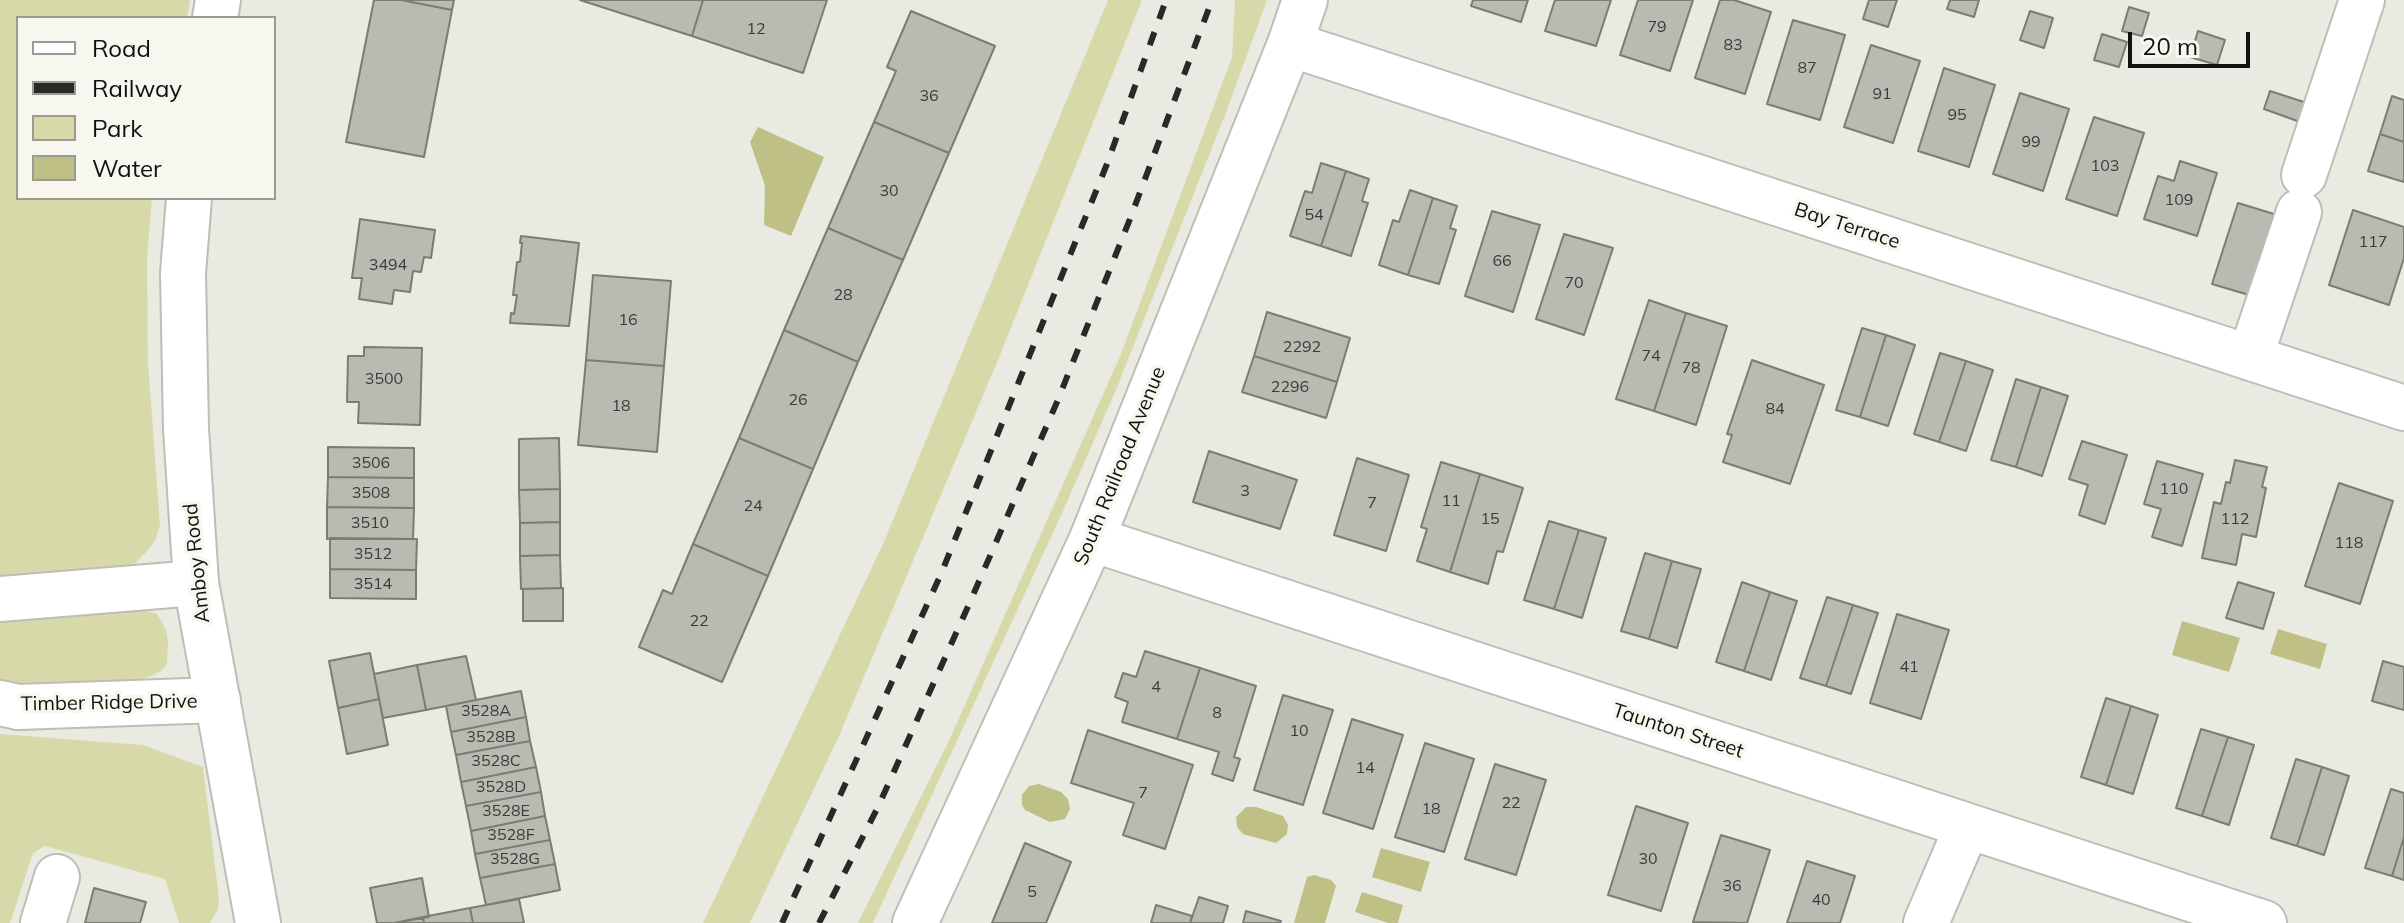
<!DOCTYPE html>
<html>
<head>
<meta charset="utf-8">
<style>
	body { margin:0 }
	#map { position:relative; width:2404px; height:923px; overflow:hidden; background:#e9eae2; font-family:Mulish,sans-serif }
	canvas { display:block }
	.legend { position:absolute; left:16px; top:16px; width:260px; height:184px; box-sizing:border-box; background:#f7f7ef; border:2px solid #9b9b95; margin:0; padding:10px 14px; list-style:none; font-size:24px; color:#11110f }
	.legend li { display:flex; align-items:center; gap:16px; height:40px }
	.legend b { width:40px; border:2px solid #9b9b95 }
	.scale { position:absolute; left:2128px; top:32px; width:122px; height:36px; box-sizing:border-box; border:4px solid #11110f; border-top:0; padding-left:10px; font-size:24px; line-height:28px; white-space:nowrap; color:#11110f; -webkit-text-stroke:6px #f7f7ef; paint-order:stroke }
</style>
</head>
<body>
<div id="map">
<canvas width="2404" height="923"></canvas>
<ul class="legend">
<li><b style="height:10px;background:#fff"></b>Road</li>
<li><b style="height:10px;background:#292a27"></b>Railway</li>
<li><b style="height:22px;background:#d8d9a9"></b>Park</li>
<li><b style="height:22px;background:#bfc085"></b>Water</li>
</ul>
<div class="scale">20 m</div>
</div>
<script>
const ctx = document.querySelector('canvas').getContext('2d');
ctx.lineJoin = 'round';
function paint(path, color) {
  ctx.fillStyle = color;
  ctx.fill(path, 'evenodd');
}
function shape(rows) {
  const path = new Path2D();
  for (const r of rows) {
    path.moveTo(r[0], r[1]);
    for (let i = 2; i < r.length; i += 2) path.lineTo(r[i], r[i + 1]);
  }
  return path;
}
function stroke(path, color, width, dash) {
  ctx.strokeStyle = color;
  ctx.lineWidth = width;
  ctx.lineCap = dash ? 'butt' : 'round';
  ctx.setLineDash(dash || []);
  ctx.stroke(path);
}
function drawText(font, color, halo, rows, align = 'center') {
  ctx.font = font + ' Mulish,sans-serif';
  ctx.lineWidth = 7;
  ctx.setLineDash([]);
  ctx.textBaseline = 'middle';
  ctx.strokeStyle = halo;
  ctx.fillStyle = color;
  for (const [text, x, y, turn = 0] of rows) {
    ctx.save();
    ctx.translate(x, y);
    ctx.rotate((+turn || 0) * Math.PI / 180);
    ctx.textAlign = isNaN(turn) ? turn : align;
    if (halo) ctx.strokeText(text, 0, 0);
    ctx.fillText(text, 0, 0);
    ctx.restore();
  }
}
const green = shape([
	[0,0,190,0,187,18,18,18,18,198,152,198,147,258,148,363,160,525,155,541,146,552,132,566,114,573,0,580],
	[1108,0,1142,0,998,360,839,736,750,923,703,923,883,544],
	[1235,0,1267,0,1227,110,1116,390,1063,511,873,923,858,923,948,743,1121,354,1232,57],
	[142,610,157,614,166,630,168,642,167,664,161,671,151,676,138,680,0,686,0,618],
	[0,734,143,745,203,767,219,898,218,909,210,923,179,923,165,879,45,846,33,853,10,923,0,923]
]);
const water = shape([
	[758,127,824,157,791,236,764,225,765,186,750,142],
	[2182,621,2240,638,2229,672,2172,655],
	[2278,629,2327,644,2320,669,2270,654],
	[1039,784,1061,792,1068,799,1070,809,1065,819,1050,822,1025,810,1022,805,1022,795,1029,786],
	[1246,807,1256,807,1283,816,1288,825,1287,834,1276,843,1243,834,1237,827,1236,817],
	[1381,848,1430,862,1421,892,1372,877],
	[1314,875,1331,880,1336,886,1325,923,1294,923,1307,877],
	[1362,892,1403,905,1398,923,1388,923,1355,912]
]);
const building = shape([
	[374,0,401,0,452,10,424,157,346,142,374,0],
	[401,0,454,0,452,10,401,0],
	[580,0,703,0,692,36,580,0],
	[703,0,827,0,803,73,692,36,703,0],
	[1473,0,1528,0,1521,22,1471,6,1473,0],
	[1555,0,1611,0,1596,46,1545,31,1555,0],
	[1638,0,1693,0,1670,71,1620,55,1638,0],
	[1720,0,1734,0,1771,12,1745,94,1695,78,1720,0],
	[1869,0,1897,0,1888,27,1863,19,1869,0],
	[1950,0,1979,0,1974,17,1947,9,1950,0],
	[2129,7,2149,13,2142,36,2122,31,2129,7],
	[911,11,995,46,949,153,874,122,896,71,887,67,911,11],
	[2030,11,2053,18,2044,48,2020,40,2030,11],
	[1793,20,1845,35,1820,120,1767,104,1793,20],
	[2198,31,2225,40,2217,65,2190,57,2198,31],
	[2102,34,2127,42,2119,67,2094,60,2102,34],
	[1871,45,1920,61,1893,143,1844,127,1871,45],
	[1944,68,1995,85,1969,167,1918,151,1944,68],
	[2270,91,2310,104,2303,123,2264,109,2270,91],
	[2020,93,2069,109,2043,191,1993,174,2020,93],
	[2392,96,2404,100,2404,142,2380,134,2392,96],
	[2094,117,2144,133,2117,216,2066,199,2094,117],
	[874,122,949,153,903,260,828,228,874,122],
	[2380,134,2404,142,2404,182,2368,171,2380,134],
	[2180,161,2217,173,2197,236,2144,219,2158,176,2174,181,2180,161],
	[1321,163,1346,171,1321,246,1290,236,1305,191,1312,193,1321,163],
	[1346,171,1369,179,1362,201,1368,203,1351,256,1321,246,1346,171],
	[1410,190,1433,198,1408,275,1379,265,1393,220,1399,222,1410,190],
	[1433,198,1457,206,1450,228,1456,230,1439,284,1408,275,1433,198],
	[2238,203,2274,214,2249,295,2212,284,2238,203],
	[2353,210,2404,227,2404,258,2389,305,2329,285,2353,210],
	[1492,211,1540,225,1513,312,1465,296,1492,211],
	[360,219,435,230,431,258,424,257,421,272,413,271,410,292,394,290,392,304,359,299,362,278,352,278,360,219],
	[828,228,903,260,858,362,784,330,828,228],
	[1564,234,1613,248,1584,335,1536,319,1564,234],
	[521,236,579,243,569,326,510,323,511,313,514,314,517,295,513,295,517,262,520,262,522,243,520,243,521,236],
	[593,275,671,281,664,366,586,360,593,275],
	[1649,300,1686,313,1654,411,1616,399,1649,300],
	[1267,312,1350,338,1337,382,1254,356,1267,312],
	[1686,313,1727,326,1696,425,1654,411,1686,313],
	[1862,328,1886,335,1860,417,1836,410,1862,328],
	[784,330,858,362,813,469,739,438,784,330],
	[1886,335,1915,345,1888,426,1860,417,1886,335],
	[364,347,422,348,420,425,358,423,359,402,347,402,348,356,364,356,364,347],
	[1940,353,1966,361,1939,442,1914,434,1940,353],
	[1254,356,1337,382,1326,418,1242,392,1254,356],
	[586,360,664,366,657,452,578,445,586,360],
	[1752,360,1824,385,1790,484,1723,462,1732,435,1727,434,1752,360],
	[1966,361,1993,370,1966,451,1939,442,1966,361],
	[2016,379,2041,387,2016,467,1991,460,2016,379],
	[2041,387,2068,396,2042,476,2016,467,2041,387],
	[559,438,560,489,519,490,519,439,559,438],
	[739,438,813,469,768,576,693,544,739,438],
	[2082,441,2127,455,2105,524,2079,515,2088,485,2069,479,2082,441],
	[328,447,414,448,414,478,328,477,328,447],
	[1209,451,1297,480,1280,529,1193,502,1209,451],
	[1357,458,1409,475,1386,551,1334,535,1357,458],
	[2235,460,2267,467,2262,487,2266,488,2256,537,2242,534,2236,565,2202,558,2214,502,2221,504,2226,482,2230,483,2235,460],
	[2157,461,2203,474,2182,546,2152,537,2161,509,2144,504,2157,461],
	[1441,462,1480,474,1450,572,1417,561,1427,529,1421,527,1441,462],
	[1480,474,1523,488,1503,552,1497,551,1488,584,1450,572,1480,474],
	[328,477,414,478,414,508,327,507,328,477],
	[2339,483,2393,501,2360,604,2305,586,2339,483],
	[560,489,560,522,520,523,519,490,560,489],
	[327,507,414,508,413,539,327,539,327,507],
	[1549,521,1579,530,1554,609,1524,600,1549,521],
	[560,522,560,555,520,556,520,523,560,522],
	[1579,530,1606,538,1582,618,1554,609,1579,530],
	[330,538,417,539,416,570,330,569,330,538],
	[693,544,768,576,722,682,639,647,663,590,672,594,693,544],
	[1645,553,1672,561,1649,639,1621,631,1645,553],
	[560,555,561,588,521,589,520,556,560,555],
	[1672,561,1701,569,1677,648,1649,639,1672,561],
	[330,569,416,570,416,599,330,598,330,569],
	[1742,582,1770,592,1744,671,1716,662,1742,582],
	[2238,582,2274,593,2263,629,2226,618,2238,582],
	[563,588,563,621,523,621,523,589,563,588],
	[1770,592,1797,601,1771,680,1744,671,1770,592],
	[1827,597,1853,605,1826,686,1800,678,1827,597],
	[1853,605,1878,613,1851,694,1826,686,1853,605],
	[1897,614,1949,630,1921,719,1870,703,1897,614],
	[1145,651,1200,668,1177,739,1122,722,1128,702,1115,697,1123,673,1136,677,1145,651],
	[370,653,379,699,338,708,329,661,370,653],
	[466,656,476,700,426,710,417,665,466,656],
	[2383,661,2404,667,2404,710,2372,701,2383,661],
	[417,665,426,710,383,718,374,674,417,665],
	[1200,668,1256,686,1234,757,1240,759,1233,781,1212,774,1219,752,1177,739,1200,668],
	[521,691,526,717,451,732,446,706,521,691],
	[1283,695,1333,710,1303,805,1254,790,1283,695],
	[2106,698,2131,706,2106,785,2081,777,2106,698],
	[379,699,388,745,347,754,338,708,379,699],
	[2131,706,2158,715,2133,794,2106,785,2131,706],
	[526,717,530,741,456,755,451,732,526,717],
	[1352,719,1403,735,1373,829,1323,813,1352,719],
	[2201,729,2228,737,2202,816,2176,808,2201,729],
	[1088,730,1193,765,1165,849,1123,835,1134,803,1071,783,1088,730],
	[2228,737,2254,745,2229,825,2202,816,2228,737],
	[530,741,536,767,461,782,456,755,530,741],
	[1425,743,1474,759,1444,852,1395,837,1425,743],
	[2296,759,2322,767,2297,846,2271,838,2296,759],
	[1495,764,1546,780,1516,875,1465,859,1495,764],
	[536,767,541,792,466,806,461,782,536,767],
	[2322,767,2349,776,2324,855,2297,846,2322,767],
	[2391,789,2404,793,2404,837,2392,876,2365,868,2391,789],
	[541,792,545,816,471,831,466,806,541,792],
	[1636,806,1688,823,1661,911,1608,895,1636,806],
	[545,816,550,840,475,854,471,831,545,816],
	[1721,835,1770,850,1747,923,1693,922,1721,835],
	[2404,837,2404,880,2392,876,2404,837],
	[550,840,555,864,480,878,475,854,550,840],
	[1025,843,1071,862,1046,923,992,923,1025,843],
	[1807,861,1855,876,1840,923,1787,923,1807,861],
	[555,864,560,890,486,905,480,878,555,864],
	[422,878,429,917,394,923,377,923,370,888,422,878],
	[94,888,146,902,140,923,85,923,94,888],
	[1199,897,1228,906,1223,923,1190,923,1199,897],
	[519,899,524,923,473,923,470,908,519,899],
	[1156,905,1192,916,1190,923,1151,923,1156,905],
	[470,908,473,923,424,923,423,917,470,908],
	[1246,911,1281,921,1280,923,1243,923,1246,911],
	[423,917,424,923,394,923,423,917]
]);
const minor = shape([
	[1290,44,2404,408],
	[2304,175,2362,0],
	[2250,358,2299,212],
	[1092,539,2264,923],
	[0,599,196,583],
	[0,703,18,707,218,700],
	[43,923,57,877],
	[915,923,1092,539,1290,44,1305,0],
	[1926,923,1967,827]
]);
const major = shape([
	[215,18,218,0],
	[189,198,183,273,186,429,196,583,258,923]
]);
const rail = shape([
	[782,923,941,574,1107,164,1166,0],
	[819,923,878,807,970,602,1057,402,1130,219,1212,0]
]);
const numberNames = [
	["79",1657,27],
	["12",756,29],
	["83",1733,45],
	["87",1807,68],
	["91",1882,94],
	["36",929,96],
	["95",1957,115],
	["99",2031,142],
	["103",2105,166],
	["30",889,191],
	["109",2179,200],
	["54",1314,215],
	["117",2373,242],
	["66",1502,261],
	["3494",388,265],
	["70",1574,283],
	["28",843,295],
	["16",628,320],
	["2292",1302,347],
	["74",1651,356],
	["78",1691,368],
	["3500",384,379],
	["2296",1290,387],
	["26",798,400],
	["18",621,406],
	["84",1775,409],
	["3506",371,463],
	["110",2174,489],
	["3",1245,491],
	["3508",371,493],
	["11",1451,501],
	["7",1372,503],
	["24",753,506],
	["15",1490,519],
	["112",2235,519],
	["3510",370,523],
	["118",2349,543],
	["3512",373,554],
	["3514",373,584],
	["22",699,621],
	["41",1909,667],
	["4",1156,687],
	["3528A",486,711],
	["8",1217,713],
	["10",1299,731],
	["3528B",491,737],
	["3528C",496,761],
	["14",1365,768],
	["3528D",501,787],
	["7",1143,793],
	["22",1511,803],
	["18",1431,809],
	["3528E",506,811],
	["3528F",511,835],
	["3528G",515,859],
	["30",1648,859],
	["36",1732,886],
	["5",1032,892],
	["40",1821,900]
];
const streetNames = [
	["Bay Terrace",1847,226,18],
	["South Railroad Avenue",1120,466,-68],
	["Amboy Road",197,563,-96],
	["Timber Ridge Drive",109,703,-1],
	["Taunton Street",1678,731,18]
];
paint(green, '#d8d9a9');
paint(water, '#bfc085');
paint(building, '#babab2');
stroke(building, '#7b7c74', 2);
stroke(minor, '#bdbeb6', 48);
stroke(major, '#bdbeb6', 48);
stroke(minor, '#fff', 44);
stroke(major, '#fff', 44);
stroke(rail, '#292a27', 6, [14, 14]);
drawText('16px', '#3b3b38', null, numberNames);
drawText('20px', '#11110f', '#f7f7ef', streetNames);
</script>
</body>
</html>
